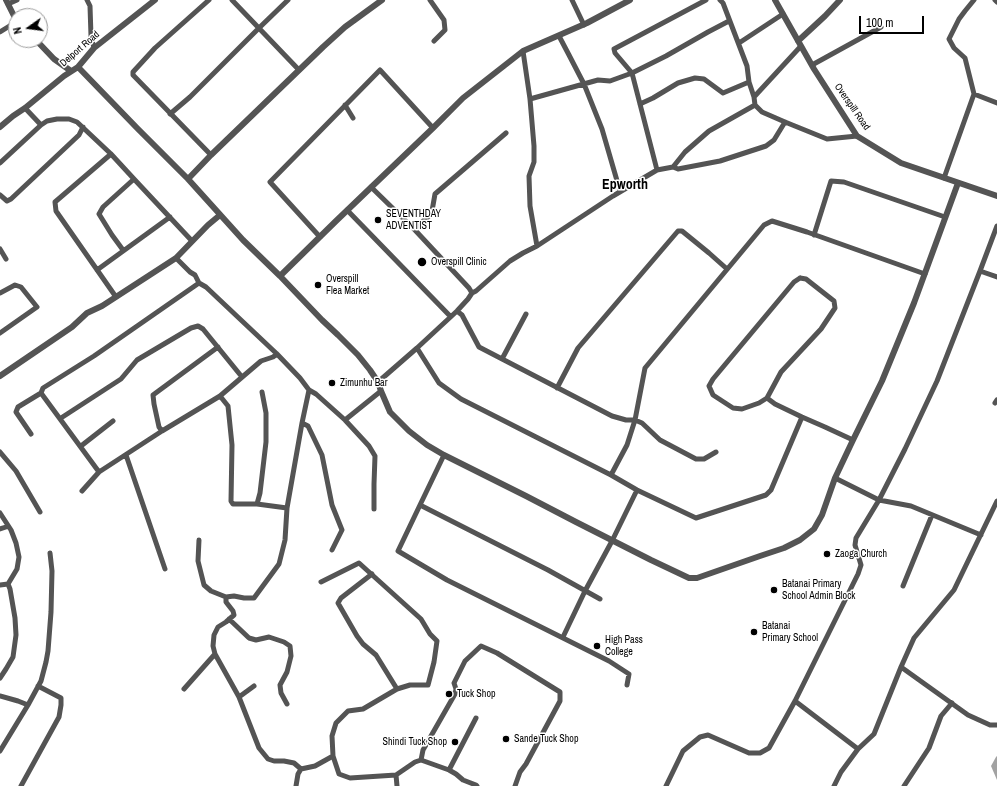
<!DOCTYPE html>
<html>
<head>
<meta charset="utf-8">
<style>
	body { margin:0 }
	#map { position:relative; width:997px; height:786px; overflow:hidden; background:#fff; font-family:"Archivo Narrow",sans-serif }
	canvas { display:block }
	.north { position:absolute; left:8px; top:8px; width:40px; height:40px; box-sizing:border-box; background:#fff; border:1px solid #999; border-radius:50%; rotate:256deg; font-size:11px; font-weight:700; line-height:16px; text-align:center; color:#000 }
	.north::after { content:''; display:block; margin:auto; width:14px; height:18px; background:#000; clip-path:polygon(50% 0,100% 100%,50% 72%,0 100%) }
	.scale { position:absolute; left:859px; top:16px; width:65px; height:18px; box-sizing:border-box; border:2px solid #000; border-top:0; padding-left:5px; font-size:12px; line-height:14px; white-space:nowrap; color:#000; -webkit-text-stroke:3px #fff; paint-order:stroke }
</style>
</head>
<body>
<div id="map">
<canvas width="997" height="786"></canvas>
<div class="north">N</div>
<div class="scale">100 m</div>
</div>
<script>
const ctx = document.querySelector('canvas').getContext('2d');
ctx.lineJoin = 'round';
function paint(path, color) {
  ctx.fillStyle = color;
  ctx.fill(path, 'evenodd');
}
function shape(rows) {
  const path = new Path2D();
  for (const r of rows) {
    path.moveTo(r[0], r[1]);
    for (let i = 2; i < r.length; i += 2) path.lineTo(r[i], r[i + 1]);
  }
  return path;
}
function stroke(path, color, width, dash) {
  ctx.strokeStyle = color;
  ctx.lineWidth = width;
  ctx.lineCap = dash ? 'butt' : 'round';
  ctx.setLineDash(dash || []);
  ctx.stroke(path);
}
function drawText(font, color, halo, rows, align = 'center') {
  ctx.font = font + ' "Archivo Narrow",sans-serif';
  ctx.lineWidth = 3;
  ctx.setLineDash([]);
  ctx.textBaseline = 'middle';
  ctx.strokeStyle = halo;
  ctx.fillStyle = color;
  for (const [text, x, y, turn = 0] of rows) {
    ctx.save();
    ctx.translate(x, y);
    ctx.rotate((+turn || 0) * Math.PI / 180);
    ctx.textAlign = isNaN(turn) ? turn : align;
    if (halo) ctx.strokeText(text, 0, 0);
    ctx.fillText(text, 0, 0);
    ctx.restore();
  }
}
const water = shape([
	[997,756,997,780,991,766,996,757]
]);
const minor = shape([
	[87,0,90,6,91,36,94,48],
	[209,0,155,48,133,72,133,75,211,155],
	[232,0,299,70],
	[430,0,444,20,445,30,434,41],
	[572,0,584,25],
	[720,0,723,3,747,66,749,82,754,97],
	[995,0,997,2],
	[8,4,17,0],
	[0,32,16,22],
	[559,36,569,55,584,84,602,129,620,191],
	[739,43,783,14],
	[523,51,530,99,534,146,534,162,529,176,530,206,537,246],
	[812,65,881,27],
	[974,94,965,58,954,48,949,39,959,19,965,11,974,0],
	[530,99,598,80,610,81,632,73,666,56,708,32,729,21],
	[640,104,653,98,678,83,695,78,704,79,723,93,749,82],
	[345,105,353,118],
	[755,105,754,97,801,46],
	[25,108,41,125],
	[170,114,190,97,259,28,288,0],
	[111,154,55,202,56,211,116,297],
	[0,163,41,125,47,121,57,119,69,119,77,122,111,154,134,179,192,241],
	[673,167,678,169,720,161,766,146,774,140,785,122],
	[657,170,632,73,615,53,614,49,706,0],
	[944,178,974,94,997,103],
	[371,187,414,229,469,288,472,293,468,299,457,311,417,348,378,382],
	[0,195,7,201,11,199,79,135,83,127],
	[347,210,450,316],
	[414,229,429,216,432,211,435,194,506,133],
	[814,235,831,181,844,182,945,217],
	[320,237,270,182,380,70,433,128],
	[0,249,6,259],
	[123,250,112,235,99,214,103,207,134,179],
	[176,258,190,272,195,275,199,283,206,287,277,354,300,378,309,390,316,394,345,420,369,446,375,456,374,484,374,509],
	[97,270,170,217],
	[980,271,997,277],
	[800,278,806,279,834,301,835,308,821,329,781,372,767,398,759,403,742,409,733,408,713,395,709,386,713,379,794,282,800,278],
	[0,293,15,285,21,287,37,307,0,333],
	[472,293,476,291,510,261,523,253,537,246,613,196,657,170,673,167,685,152,709,131,755,105,762,112,785,122,827,139,857,136],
	[457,311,462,315,479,347,612,416,626,420,635,420,642,423,660,440,696,459,704,459,716,452],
	[417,348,439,383,461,399,611,475,637,490,696,518,766,495,771,490,802,417],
	[502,359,526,314],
	[557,388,578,348,678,231,682,231,709,253,727,269],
	[41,393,99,472],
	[220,396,228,406,232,445,231,501,233,504,257,504,287,508],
	[767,398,775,404,802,417,825,427,853,440],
	[995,403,997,400],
	[61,418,121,379,137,360,191,328,198,326,203,329,242,377],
	[345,420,381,391],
	[302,423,308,426,322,455,332,505,342,530,332,550],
	[162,431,159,427,154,404,153,395,218,347],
	[31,434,16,412,18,407,41,393,43,388,94,356,199,283],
	[81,446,113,421],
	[0,452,16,471,40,512],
	[126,455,165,569],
	[444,455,420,505,548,570,600,599],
	[611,475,627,445,635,420,645,368,764,225,772,221,807,232,925,274],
	[835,478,879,500,911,506,981,535],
	[82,491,99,472,162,431,220,396,261,361,273,357,277,354],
	[257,504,260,493,266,442,266,413,262,392],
	[420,505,398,551,447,580,609,661,629,674,627,685],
	[0,513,11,530,16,543,19,557,17,569,8,584],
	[0,529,6,527,8,526],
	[199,540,198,561,204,585,211,591,226,597,234,596,244,598,254,598,279,564,285,540,287,508,302,423,309,390],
	[372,574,341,598,338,603,357,636,363,644,376,655,397,689],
	[321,582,359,563,421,619,430,634,437,641,434,662,428,685,410,685,397,689,363,709,348,711,336,723,332,736,333,756,339,774,350,778,396,775,415,762,421,760,449,770,456,774,463,780,476,785,477,786],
	[0,585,8,584],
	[903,586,932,515],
	[226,597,226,602,233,611,234,615,226,622,218,627,214,635,213,646,215,654,239,697,259,748,268,759,274,761,284,761,294,763,301,769],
	[229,619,249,638,256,640,269,637,284,642,290,646,291,656,287,672,280,685,281,693,287,704],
	[563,637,585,591,612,541,637,490],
	[901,667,968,715,990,725,997,725],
	[0,678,6,669,13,657,16,635,15,618,10,589,8,584],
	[184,689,215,654],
	[0,696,18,701,28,705],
	[239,697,254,686],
	[795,701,858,749],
	[0,751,28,705,41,681,46,662,48,651,51,612,52,571,50,553],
	[421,760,423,750,455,694,456,689,454,683,465,661,481,646,497,653,560,692,560,701,526,764,520,772,515,786],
	[449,770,476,718],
	[396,775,397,786],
	[21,786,59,717,61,705,61,698,38,686],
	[296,786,298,774,301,769,315,766,333,756],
	[666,786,683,751,700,737,708,735,749,753,760,753,769,748,795,701,858,574,861,565,855,545,856,538,879,500,905,449,937,381,980,271,997,226],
	[834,786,841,772,858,749,874,734,901,667,914,638,954,590,997,501],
	[904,786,929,748,941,716,952,703]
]);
const tertiary = shape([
	[6,0,16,20],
	[775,0,814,69,857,136,901,163,997,196],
	[36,40,54,59,71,71],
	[798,41,825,16,840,0],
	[78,67,137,128,188,179,243,240,280,276,322,320,338,335,358,355,370,370,378,382,381,391,390,412,409,431,427,445,444,455,526,496,576,522,651,560,689,578,697,578,760,556,784,548,800,540,814,529,822,515,835,478,853,440,882,381,914,303,958,183],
	[0,127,13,116,25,108,64,76,78,67,94,48,155,0],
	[188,179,211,155,323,47,345,27,382,0],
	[280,276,336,221,433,128,463,98,523,51,587,23,630,0],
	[0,376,72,327,87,313,102,306,176,258,208,225,220,215]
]);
const markers = [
	[378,220,4,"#000"],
	[422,262,5,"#000"],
	[318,285,4,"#000"],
	[332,383,4,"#000"],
	[827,554,4,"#000"],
	[774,590,4,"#000"],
	[754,632,4,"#000"],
	[597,646,4,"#000"],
	[449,694,4,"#000"],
	[506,739,4,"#000"],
	[455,742,4,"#000"]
];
const streetNames = [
	["Delport Road",80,49,-41],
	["Overspill Road",852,107,55]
];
const poiNames = [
	["SEVENTHDAY",386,214],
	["ADVENTIST",386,226],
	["Overspill Clinic",431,262],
	["Overspill",326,279],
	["Flea Market",326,291],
	["Zimunhu Bar",340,383],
	["Zaoga Church",835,554],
	["Batanai Primary",782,584],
	["School Admin Block",782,596],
	["Batanai",762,626],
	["Primary School",762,638],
	["High Pass",605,640],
	["College",605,652],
	["Tuck Shop",457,694],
	["Sande Tuck Shop",514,739],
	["Shindi Tuck Shop",447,742,"right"]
];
const districtNames = [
	["Epworth",625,185]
];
paint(water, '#a2a2a2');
stroke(minor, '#545454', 5);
stroke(tertiary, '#545454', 6);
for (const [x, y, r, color] of markers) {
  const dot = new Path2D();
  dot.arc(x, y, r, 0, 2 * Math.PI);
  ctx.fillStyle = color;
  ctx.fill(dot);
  stroke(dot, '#fff', 1.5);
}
drawText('10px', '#000', '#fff', streetNames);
drawText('10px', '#000', '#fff', poiNames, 'left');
drawText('bold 14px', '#000', '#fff', districtNames);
</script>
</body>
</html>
